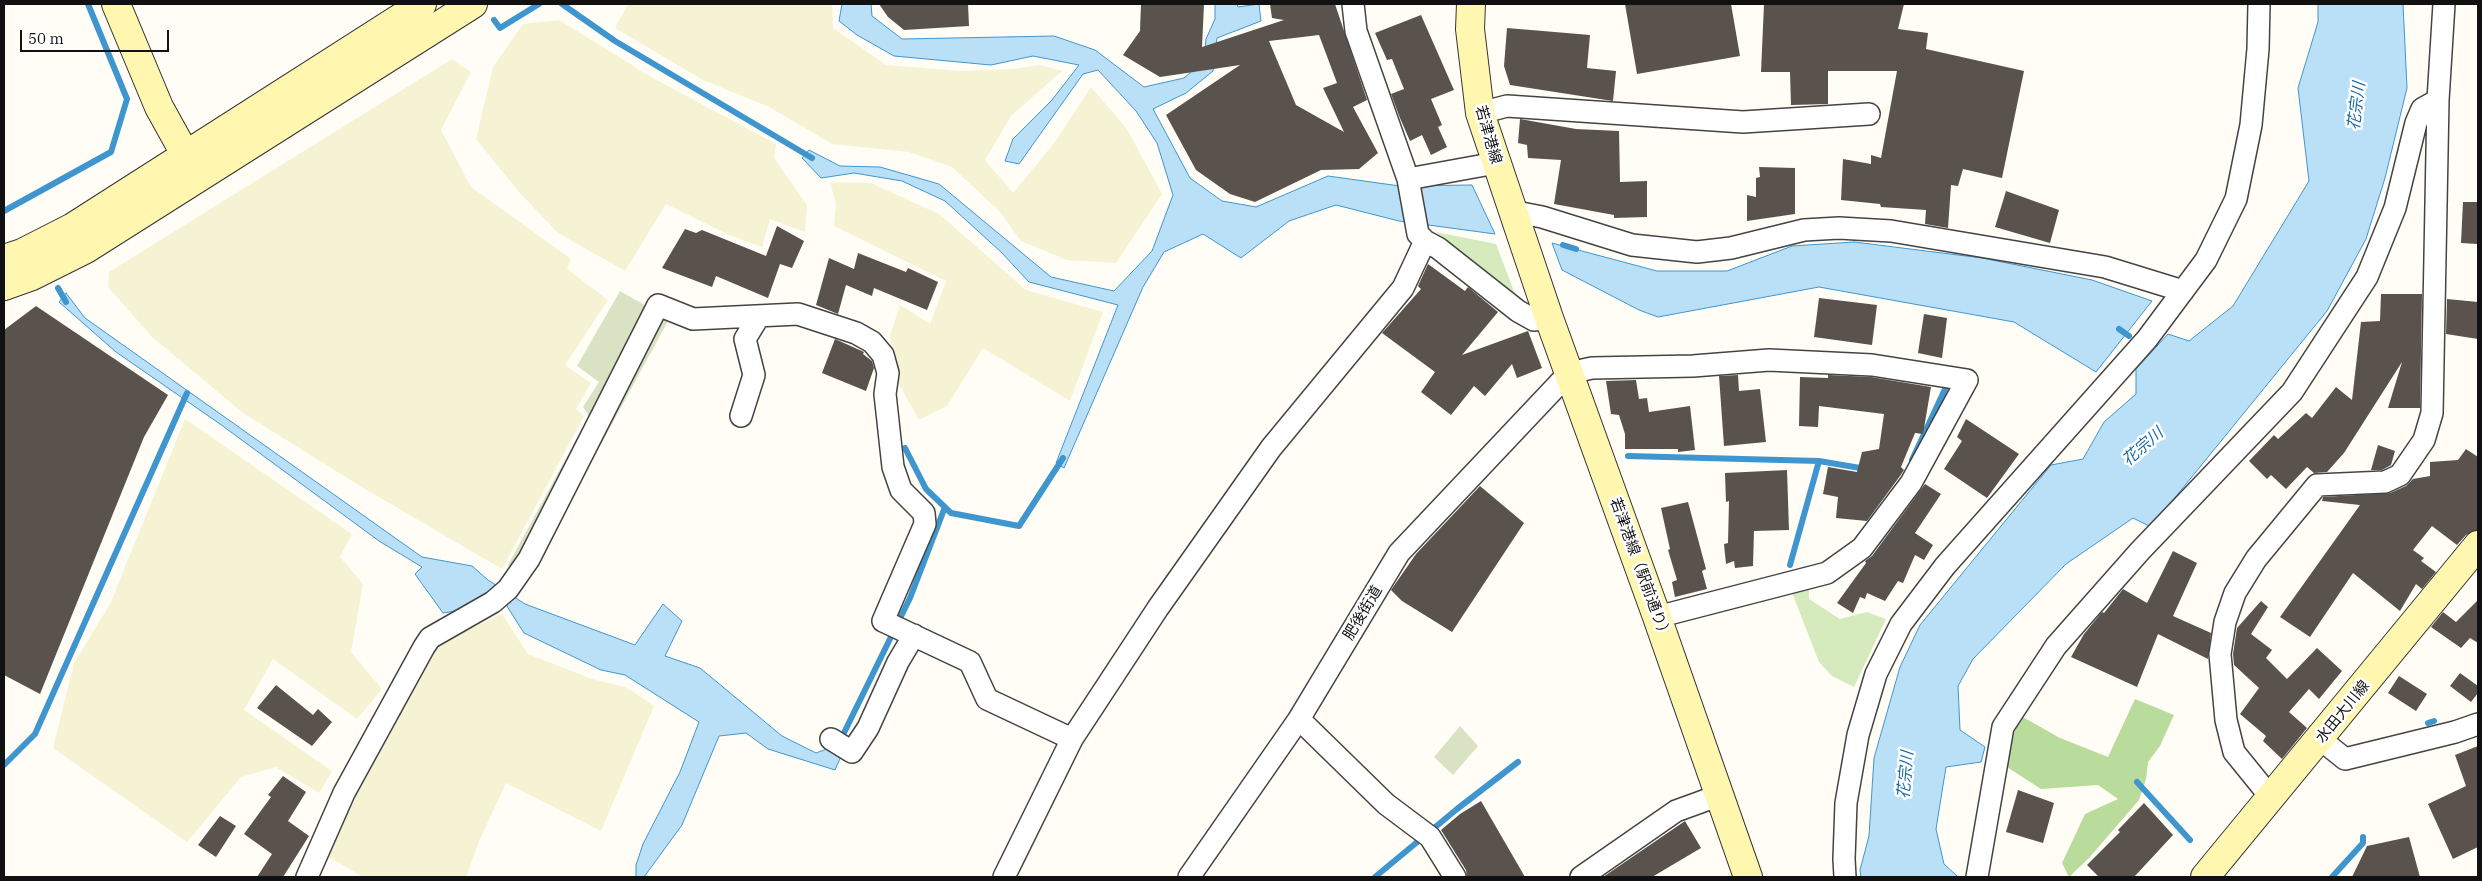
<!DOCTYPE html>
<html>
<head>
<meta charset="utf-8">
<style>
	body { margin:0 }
	#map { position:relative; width:2482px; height:881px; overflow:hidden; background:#fffdf5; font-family:"IBM Plex Serif",serif }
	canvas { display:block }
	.frame { position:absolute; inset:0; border:5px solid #111; pointer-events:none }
	.scale { position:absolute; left:20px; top:30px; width:149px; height:22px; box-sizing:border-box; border:2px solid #111; border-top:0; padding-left:6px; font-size:15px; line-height:18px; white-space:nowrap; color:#111; -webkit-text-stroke:4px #fff; paint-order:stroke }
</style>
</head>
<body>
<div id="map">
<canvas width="2482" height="881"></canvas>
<div class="frame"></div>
<div class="scale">50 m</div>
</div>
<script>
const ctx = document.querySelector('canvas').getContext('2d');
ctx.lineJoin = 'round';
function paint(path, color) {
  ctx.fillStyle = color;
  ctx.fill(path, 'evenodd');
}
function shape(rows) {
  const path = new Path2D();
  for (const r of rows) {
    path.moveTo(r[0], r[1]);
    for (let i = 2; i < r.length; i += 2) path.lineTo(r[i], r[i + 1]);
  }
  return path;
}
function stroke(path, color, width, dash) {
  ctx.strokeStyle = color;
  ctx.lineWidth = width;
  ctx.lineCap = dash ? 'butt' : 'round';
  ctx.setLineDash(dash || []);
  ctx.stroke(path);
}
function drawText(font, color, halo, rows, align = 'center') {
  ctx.font = font + ' "IBM Plex Serif","Noto Sans JP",serif';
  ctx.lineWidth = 5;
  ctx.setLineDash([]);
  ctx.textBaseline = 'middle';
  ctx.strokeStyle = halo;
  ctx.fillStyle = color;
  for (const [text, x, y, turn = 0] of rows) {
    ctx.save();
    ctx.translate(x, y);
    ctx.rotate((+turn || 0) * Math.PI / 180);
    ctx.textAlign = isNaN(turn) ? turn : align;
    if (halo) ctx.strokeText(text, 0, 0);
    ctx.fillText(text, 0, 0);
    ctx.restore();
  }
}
const farmland = shape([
	[628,4,832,4,833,28,886,65,960,71,1013,69,1039,65,1062,71,1011,116,985,160,1013,193,1055,142,1091,87,1127,129,1162,194,1116,263,1067,260,1021,241,1000,212,952,167,909,152,832,144,769,107,703,80,615,28],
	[559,20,653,78,776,144,774,158,807,205,805,232,770,219,762,247,729,235,666,204,625,271,558,233,518,191,476,139,493,67,523,24],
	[452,59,471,72,441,130,471,187,571,259,567,269,608,300,565,365,591,383,576,409,584,416,502,569,360,486,243,413,152,337,108,287,109,272],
	[830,182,871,183,939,214,1026,290,1103,312,1070,401,983,348,947,406,919,420,899,384,890,336,900,305,930,324,946,281,834,226,836,204],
	[185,419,352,534,340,557,363,584,351,652,382,689,357,719,273,659,244,710,332,771,319,793,276,767,241,777,187,842,53,748,74,663,110,604],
	[502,614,528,654,592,679,626,687,654,706,601,831,506,783,480,839,466,877,363,877,325,855,366,769,421,670,435,649,451,638]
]);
const green = shape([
	[1436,232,1496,244,1515,294],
	[1809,582,1809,599,1840,619,1867,612,1886,619,1854,687,1832,676,1819,662,1789,585]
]);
const forest = shape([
	[2135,699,2174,715,2160,746,2148,762,2146,779,2139,800,2089,858,2069,877,2062,863,2085,814,2118,799,2098,785,2041,789,2007,767,2014,733,2021,716,2060,738,2108,757]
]);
const cemetery = shape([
	[620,291,669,319,527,581,508,565,589,416,583,407,599,382,577,366],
	[1460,726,1478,746,1453,775,1434,757]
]);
const water = shape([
	[842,4,871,4,872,16,902,39,1054,36,1095,50,1144,87,1184,78,1204,61,1206,39,1215,19,1215,4,1237,4,1238,7,1259,4,1261,21,1217,38,1213,71,1186,93,1153,109,1190,178,1222,201,1256,207,1328,176,1400,186,1472,185,1495,234,1399,221,1336,205,1289,221,1241,258,1203,234,1164,252,1143,287,1064,468,1056,463,1118,305,1029,282,1001,252,945,201,902,181,854,173,821,178,802,158,809,150,840,166,880,167,939,184,1051,277,1114,291,1152,251,1173,195,1157,143,1136,111,1098,70,1083,74,1019,164,1005,161,1013,139,1052,100,1079,65,1033,56,991,65,894,56,857,35,839,21,842,4],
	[2318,4,2403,4,2407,88,2385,178,2366,239,2327,311,2151,527,2133,518,2066,564,1973,659,1958,686,1960,730,1985,747,1981,762,1946,767,1936,829,1944,864,1958,877,1861,877,1860,870,1869,836,1874,758,1900,667,1920,625,2051,465,2083,459,2104,422,2136,394,2136,369,2168,334,2189,341,2233,306,2309,181,2298,88,2318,22,2318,4],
	[1854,242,1982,258,2092,280,2152,301,2096,372,2014,322,1819,287,1658,317,1639,310,1562,270,1552,243,1657,271,1727,271,1792,246,1854,242],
	[66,293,85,318,422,557,472,566,488,580,525,604,635,645,663,604,682,621,665,656,700,668,782,736,816,753,832,747,842,754,835,770,768,749,746,733,719,736,682,825,644,877,636,877,636,865,643,844,680,772,699,722,625,675,601,670,524,633,505,603,443,613,415,574,422,567,379,541,220,424,116,352,59,302,66,293]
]);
const stream = shape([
	[562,4,615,41,812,158],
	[494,20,500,28,539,4],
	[4,211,111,152,127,99,88,4],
	[1563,245,1576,249],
	[58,288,66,302],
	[2119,329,2129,336],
	[905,448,926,489,951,513,1019,526,1063,458],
	[1628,456,1819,461,1866,469],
	[1912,460,1946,387],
	[1790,565,1819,461],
	[2428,723,2434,721],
	[840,741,910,598,945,507],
	[4,765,35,734,187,393],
	[2137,782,2190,840],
	[1375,877,1457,809,1518,762],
	[2332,877,2363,843,2363,837]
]);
const building = shape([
	[879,4,968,4,969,26,904,30,888,17],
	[1141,4,1204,4,1202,47,1284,20,1272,18,1270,4,1335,4,1367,100,1353,107,1378,153,1359,169,1321,170,1255,202,1230,194,1196,170,1166,115,1240,65,1160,77,1123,55,1140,31],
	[1319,35,1337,83,1323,88,1344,132,1296,105,1269,41],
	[1625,4,1731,4,1740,56,1637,74],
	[1764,4,1904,4,1898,29,1928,33,1926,49,2024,71,2002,178,1963,169,1958,186,1951,185,1948,228,1925,224,1926,210,1881,207,1880,204,1841,200,1843,159,1871,164,1871,155,1881,158,1897,71,1828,71,1828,104,1791,105,1790,72,1761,72],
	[1421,15,1454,90,1431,99,1442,125,1438,127,1447,147,1431,155,1422,135,1410,141,1400,118,1391,94,1404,89,1392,59,1387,60,1375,33],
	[1507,28,1590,35,1587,68,1616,71,1613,101,1510,85,1504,66],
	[1520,119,1576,129,1619,131,1620,182,1647,181,1647,217,1614,218,1614,215,1554,204,1561,160,1528,158,1527,145,1518,143],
	[1759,167,1795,168,1795,214,1747,221,1747,195,1756,197,1756,178,1760,177],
	[2006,191,2059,210,2050,243,1995,227],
	[2463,202,2478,202,2478,244,2461,243],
	[777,226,804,241,792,268,780,264,768,298,716,276,712,287,662,268,685,229,696,233,702,230,766,256],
	[858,253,906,272,908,268,938,282,927,310,874,288,872,296,846,285,838,314,816,305,829,258,854,269],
	[1428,264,1465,291,1468,287,1498,312,1462,355,1528,331,1542,368,1517,378,1512,364,1485,396,1474,386,1451,415,1421,392,1435,372,1382,333,1421,289,1418,286],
	[2381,294,2422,294,2420,408,2388,408,2402,362,2344,453,2327,472,2314,473,2307,467,2286,489,2271,475,2267,479,2249,461,2274,435,2278,439,2306,413,2312,418,2336,387,2352,400,2361,322,2380,321],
	[1819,298,1877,305,1872,345,1814,337],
	[2447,299,2478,302,2478,339,2446,334],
	[36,306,168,395,144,437,40,694,4,675,4,330],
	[1924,314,1947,318,1942,358,1918,353],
	[835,339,864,352,863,354,872,361,874,368,866,391,822,373],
	[1738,375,1739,391,1760,389,1766,442,1724,446,1719,376],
	[1828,375,1871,377,1931,387,1923,434,1915,433,1901,467,1904,470,1900,476,1867,521,1836,518,1838,497,1823,494,1828,467,1857,472,1862,452,1879,449,1884,414,1819,406,1818,427,1799,426,1800,377,1828,378],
	[1636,380,1639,399,1647,398,1649,412,1690,406,1695,450,1678,452,1678,449,1625,449,1625,434,1619,415,1611,414,1606,381],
	[1966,419,2019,454,1987,498,1944,469,1962,441,1957,437],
	[2378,445,2395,451,2391,465,2382,470,2371,470],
	[2466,449,2478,457,2478,530,2466,535,2457,545,2432,526,2413,550,2424,558,2421,561,2436,572,2422,589,2416,584,2400,611,2353,573,2310,637,2280,617,2360,505,2322,501,2323,497,2390,493,2406,486,2413,479,2430,476,2430,462,2458,460],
	[1787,470,1789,530,1754,531,1753,566,1735,568,1734,561,1726,564,1724,544,1728,543,1729,501,1726,502,1725,473],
	[1925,484,1941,494,1915,533,1933,545,1924,560,1915,555,1903,583,1898,581,1885,601,1867,593,1865,599,1860,597,1853,613,1837,603,1866,563,1865,561,1872,556],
	[1480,486,1524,523,1452,632,1402,601,1391,590,1416,554],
	[1688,502,1706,569,1702,571,1707,589,1675,597,1672,582,1677,580,1668,550,1670,549,1661,508],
	[2173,551,2197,563,2173,616,2211,633,2208,659,2158,634,2137,687,2071,657,2084,634,2102,612,2104,613,2123,589,2147,603],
	[2478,600,2478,643,2470,638,2461,648,2431,627,2443,612,2456,622],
	[2261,601,2268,607,2251,634,2272,650,2266,658,2287,679,2317,648,2342,671,2319,699,2309,689,2289,712,2307,728,2282,759,2263,741,2266,736,2240,714,2259,688,2234,665,2233,654,2237,628],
	[2460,673,2478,686,2478,693,2471,702,2450,686],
	[2399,676,2427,694,2416,711,2388,693],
	[276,685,313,715,318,709,332,722,312,746,257,708],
	[2478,746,2478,847,2453,859,2428,804,2466,786,2455,755],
	[283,776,306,792,288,821,309,836,283,877,257,877,272,854,244,834,271,797,268,795],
	[2018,790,2054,803,2043,843,2006,832],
	[1481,801,1525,877,1467,877,1466,870,1441,830,1460,814],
	[2144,803,2173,835,2134,877,2099,877,2087,865,2120,832,2118,830],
	[220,816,236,826,216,857,198,845],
	[1685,821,1701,848,1652,877,1603,877],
	[2409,837,2420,877,2352,877,2367,846]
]);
const street = shape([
	[1353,4,1356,31,1408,179,1418,234,1425,241,1438,248,1518,311,1534,320,1549,318],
	[1480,113,1507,106,1743,122,1869,114],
	[1408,179,1496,163],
	[1511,211,1542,217,1632,245,1697,252,1731,248,1804,230,1839,228,1891,231,2105,267,2183,291],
	[741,416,754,375,745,339,759,316],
	[1299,719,1386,804,1430,837,1455,877],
	[831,739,852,752,868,728,898,662,914,635],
	[2320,739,2345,759,2455,732,2478,724],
	[2273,796,2264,789,2234,752,2226,720,2220,654,2225,622,2235,593,2256,559,2317,485,2385,482,2400,475,2424,440,2432,413,2438,100,2444,4],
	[307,877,344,793,424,647,430,638,493,602,508,589,529,559,658,305,693,319,798,314,856,333,872,342,883,355,888,373,885,394,893,467,901,490,924,513,925,524,883,621,970,662,987,699,1072,739],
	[1004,877,1072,739,1158,608,1271,448,1403,288,1425,241],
	[1189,877,1299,719,1399,553,1569,373,1592,368,1693,366,1769,360,1872,365,1967,380,1911,483,1862,548,1827,573,1657,617],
	[1581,877,1676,811,1720,795],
	[1845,877,1844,859,1846,803,1858,735,1876,674,1901,624,1945,566,2147,339,2206,260,2236,199,2251,125,2258,49,2259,4],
	[1977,877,2003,727,2056,646,2140,551,2292,392,2367,277,2395,208,2416,123,2422,109,2438,100]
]);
const secondary = shape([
	[116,4,159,107,195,172],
	[1471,4,1470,29,1480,113,1549,318,1657,617,1748,877],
	[4,259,22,253,73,227,422,4],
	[4,286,32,276,86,249,473,4],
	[2205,877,2478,545]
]);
const streetNames = [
	["若津港線",1488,135,74],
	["若津港線（駅前通り）",1640,569,70],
	["肥後街道",1363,613,-59],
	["水田大川線",2343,712,-51]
];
const waterNames = [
	["花宗川",2357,106,-83],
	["花宗川",2143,447,-41],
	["花宗川",1906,775,-85]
];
paint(farmland, '#f6f3d4');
paint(green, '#d5ebbd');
paint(forest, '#b9dc9c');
paint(cemetery, '#d9e3c4');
paint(water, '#b9e0f7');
stroke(water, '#3f96cf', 1);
stroke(stream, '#3f96cf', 6);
paint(building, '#5a524d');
stroke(street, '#444', 24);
stroke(secondary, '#333', 30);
stroke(street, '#fff', 21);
stroke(secondary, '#fff6b0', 28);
drawText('15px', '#111', '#fff', streetNames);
drawText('italic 16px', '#1768a6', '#fff', waterNames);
</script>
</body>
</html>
